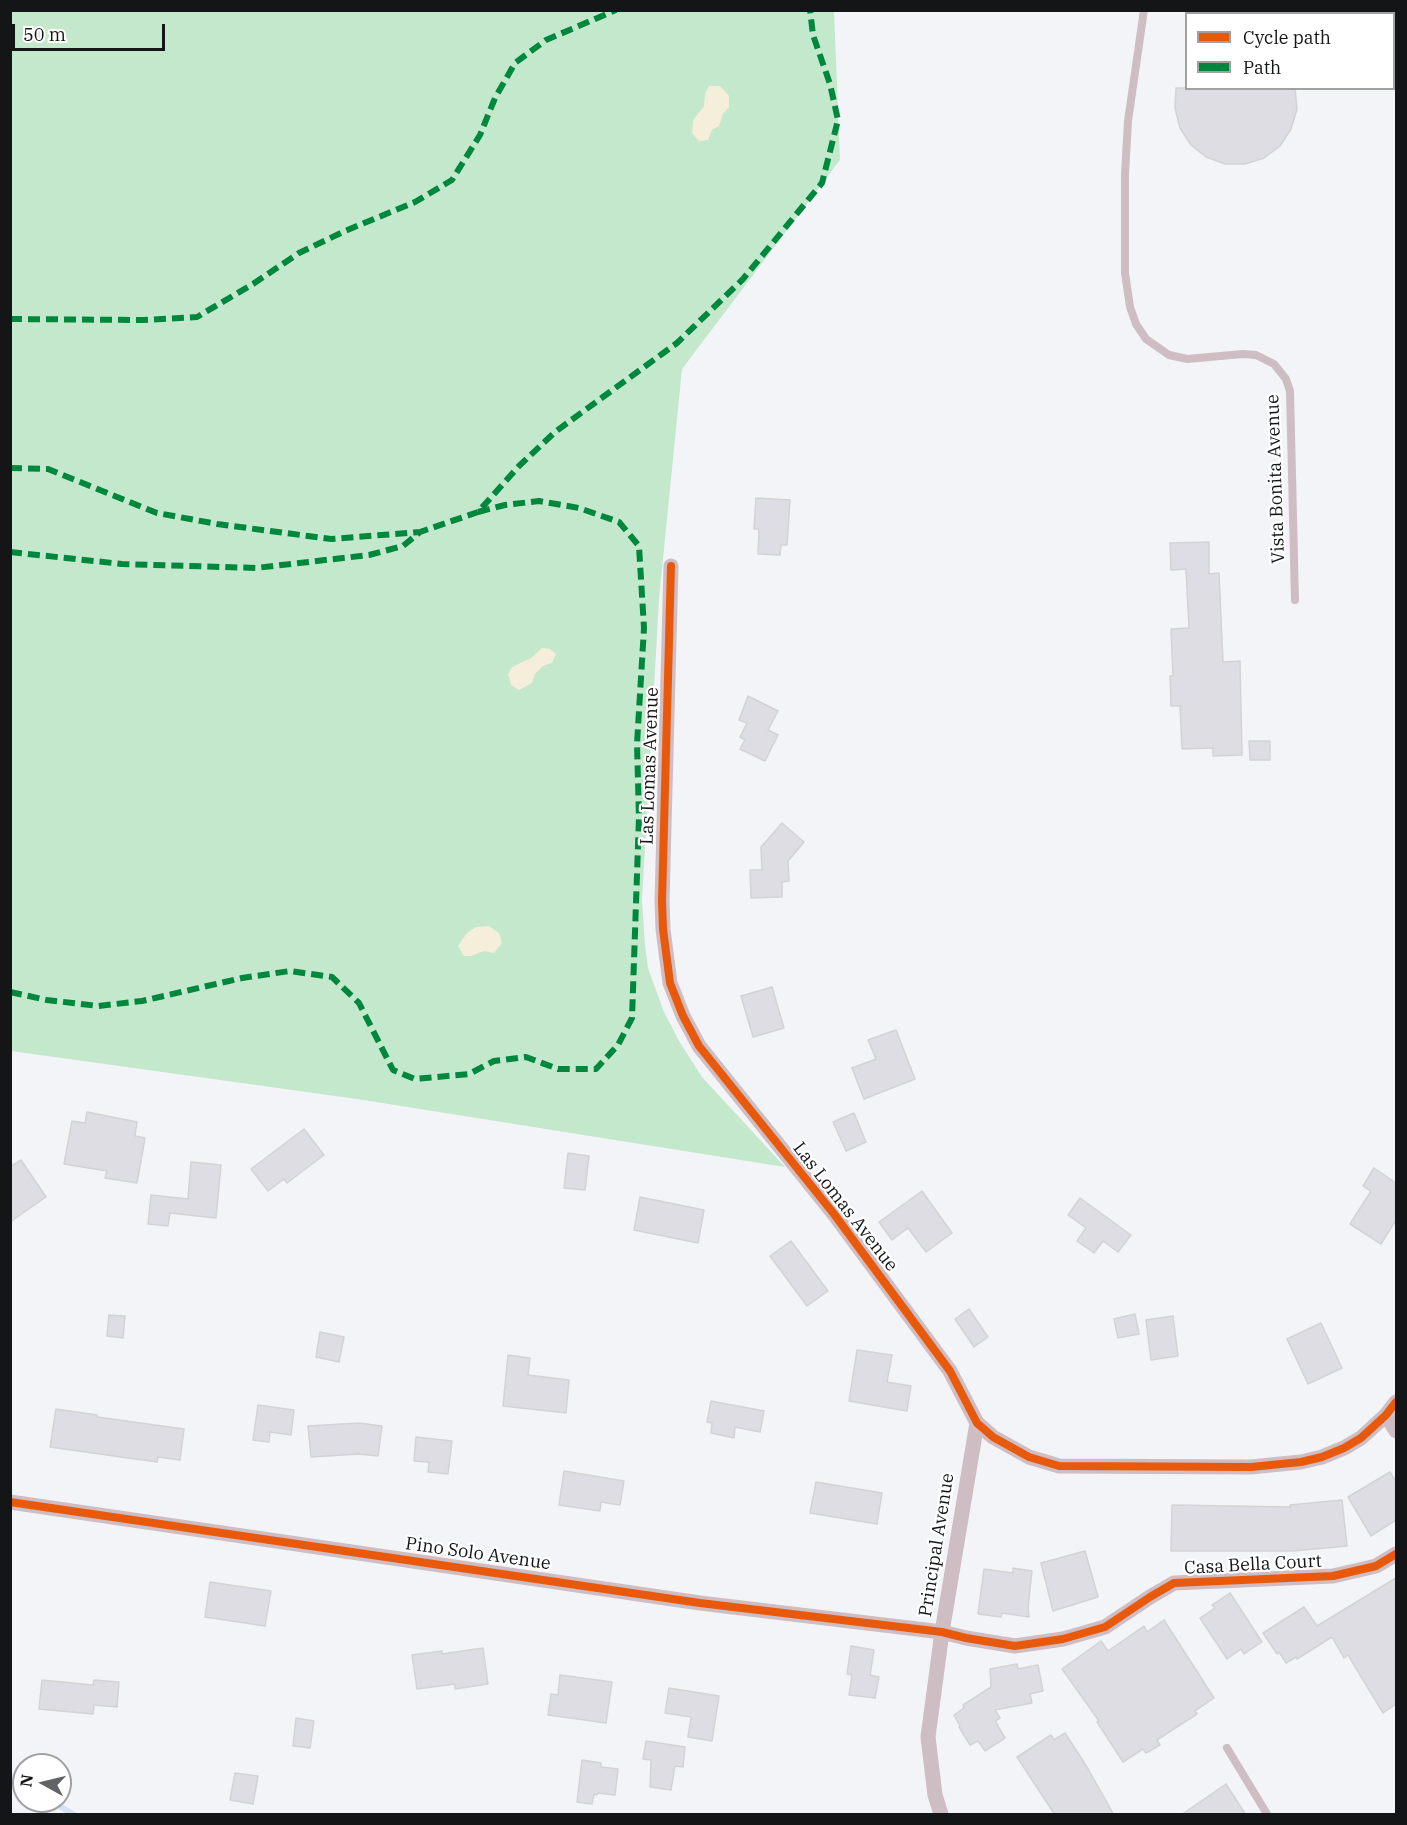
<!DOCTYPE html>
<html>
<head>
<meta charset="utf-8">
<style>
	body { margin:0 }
	#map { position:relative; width:1407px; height:1825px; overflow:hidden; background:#f3f4f8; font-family:"IBM Plex Serif",serif }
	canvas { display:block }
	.frame { position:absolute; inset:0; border:12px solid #141517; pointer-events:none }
	.legend { position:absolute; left:1185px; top:12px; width:210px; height:78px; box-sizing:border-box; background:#fff; border:2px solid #a1a1a2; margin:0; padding:8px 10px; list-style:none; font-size:18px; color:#141517 }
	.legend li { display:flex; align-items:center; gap:12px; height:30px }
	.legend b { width:30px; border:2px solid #a1a1a2 }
	.north { position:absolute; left:12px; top:1753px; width:60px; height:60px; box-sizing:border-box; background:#fff; border:2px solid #a1a1a2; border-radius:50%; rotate:278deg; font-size:16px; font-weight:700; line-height:24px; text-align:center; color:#141517 }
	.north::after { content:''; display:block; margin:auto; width:21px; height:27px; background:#626366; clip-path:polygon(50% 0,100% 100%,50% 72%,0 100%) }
	.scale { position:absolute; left:12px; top:24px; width:153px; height:27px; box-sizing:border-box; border:3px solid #141517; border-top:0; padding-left:8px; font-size:18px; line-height:21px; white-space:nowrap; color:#141517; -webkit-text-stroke:4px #fff; paint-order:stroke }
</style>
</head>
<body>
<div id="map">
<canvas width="1407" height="1825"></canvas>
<div class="frame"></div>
<ul class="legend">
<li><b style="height:8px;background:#e8590c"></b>Cycle path</li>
<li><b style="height:8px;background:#00873e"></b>Path</li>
</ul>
<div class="north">N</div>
<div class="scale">50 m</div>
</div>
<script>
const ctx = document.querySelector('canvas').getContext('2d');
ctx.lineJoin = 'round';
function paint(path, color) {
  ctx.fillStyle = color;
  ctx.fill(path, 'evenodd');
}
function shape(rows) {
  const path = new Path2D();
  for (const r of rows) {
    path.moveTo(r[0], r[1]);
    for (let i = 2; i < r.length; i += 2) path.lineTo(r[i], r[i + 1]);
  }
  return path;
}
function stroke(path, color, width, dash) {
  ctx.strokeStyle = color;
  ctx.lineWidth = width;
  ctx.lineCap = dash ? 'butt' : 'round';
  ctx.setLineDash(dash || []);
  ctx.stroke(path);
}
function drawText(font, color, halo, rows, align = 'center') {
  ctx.font = font + ' "IBM Plex Serif",serif';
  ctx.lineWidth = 4.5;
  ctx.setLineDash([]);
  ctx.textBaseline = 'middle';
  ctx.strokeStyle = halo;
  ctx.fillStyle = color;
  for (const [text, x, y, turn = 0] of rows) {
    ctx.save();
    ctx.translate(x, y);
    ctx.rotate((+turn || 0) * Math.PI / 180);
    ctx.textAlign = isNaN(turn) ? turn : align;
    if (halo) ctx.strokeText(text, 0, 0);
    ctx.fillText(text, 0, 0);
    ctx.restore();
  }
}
const green = shape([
	[10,11,834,11,840,160,682,369,659,599,642,900,645,945,648,968,664,1012,679,1041,702,1077,785,1167,357,1099,11,1051]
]);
const sand = shape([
	[709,86,720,86,729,96,729,107,723,114,719,126,712,130,708,140,699,141,692,133,693,120,704,106,705,94],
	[542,648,550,649,556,654,552,663,543,666,535,674,532,683,519,690,511,685,508,674,512,667,531,658],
	[489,926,499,933,502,943,494,953,484,951,471,956,464,956,458,946,467,933,476,927]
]);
const stream = shape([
	[10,1776,24,1784],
	[51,1801,73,1814]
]);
const building = shape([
	[1176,88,1295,88,1297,109,1291,129,1280,146,1264,158,1245,164,1225,164,1206,157,1191,145,1180,128,1175,108,1176,88],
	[756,498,790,500,787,545,781,545,780,555,758,554,759,529,754,529,756,498],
	[1209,542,1209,574,1219,573,1223,662,1240,661,1242,755,1213,756,1213,748,1182,749,1180,706,1171,706,1170,676,1173,676,1171,629,1189,628,1186,569,1171,570,1170,543,1209,542],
	[748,696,778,711,768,730,778,735,765,761,740,749,745,740,740,737,747,723,739,720,748,696],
	[1249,741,1270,741,1270,760,1250,760,1249,741],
	[782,823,804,842,788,861,789,881,782,882,782,897,751,898,750,870,762,870,761,847,782,823],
	[772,987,784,1028,753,1037,741,996,772,987],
	[896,1030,915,1079,864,1099,852,1068,876,1059,868,1040,896,1030],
	[87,1112,137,1122,135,1136,145,1138,137,1183,105,1178,107,1171,64,1164,72,1121,85,1123,87,1112],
	[854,1113,866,1142,846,1151,833,1122,854,1113],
	[304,1129,324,1155,287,1183,284,1179,268,1191,251,1169,304,1129],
	[568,1153,589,1156,585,1190,564,1188,568,1153],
	[21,1160,46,1197,10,1222,10,1167,21,1160],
	[191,1162,221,1165,216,1218,170,1213,168,1226,148,1224,151,1195,188,1199,191,1162],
	[1374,1168,1396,1183,1396,1220,1381,1244,1350,1224,1371,1191,1363,1186,1374,1168],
	[922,1191,952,1233,926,1252,908,1228,892,1240,879,1222,922,1191],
	[640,1197,704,1210,698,1243,634,1230,640,1197],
	[1080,1198,1131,1235,1118,1252,1103,1241,1094,1253,1077,1241,1086,1228,1068,1215,1080,1198],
	[791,1241,828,1291,807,1306,770,1256,791,1241],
	[969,1309,988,1337,974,1347,955,1319,969,1309],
	[1135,1314,1139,1334,1118,1338,1114,1319,1135,1314],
	[109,1315,125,1316,123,1338,107,1336,109,1315],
	[1173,1316,1178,1356,1151,1360,1146,1320,1173,1316],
	[1321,1323,1342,1368,1308,1384,1287,1339,1321,1323],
	[320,1332,344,1337,339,1362,316,1357,320,1332],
	[857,1350,892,1355,887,1382,911,1386,907,1411,849,1401,857,1350],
	[508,1355,530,1358,528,1375,569,1380,566,1413,503,1406,508,1355],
	[711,1401,764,1411,760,1432,735,1427,734,1438,711,1433,712,1423,707,1422,711,1401],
	[258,1405,294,1410,291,1435,270,1432,269,1442,253,1440,258,1405],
	[56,1409,97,1415,97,1417,184,1429,180,1460,158,1457,157,1462,50,1447,56,1409],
	[359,1423,382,1426,378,1456,359,1454,311,1457,308,1426,359,1423],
	[416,1437,452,1441,448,1474,428,1472,429,1462,414,1461,416,1437],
	[564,1471,624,1481,620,1505,601,1502,600,1511,559,1505,564,1471],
	[1390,1472,1396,1482,1396,1520,1371,1536,1348,1497,1390,1472],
	[816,1482,882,1493,877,1524,810,1513,816,1482],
	[1342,1500,1347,1546,1293,1551,1171,1551,1172,1505,1291,1507,1290,1505,1342,1500],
	[1085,1551,1098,1597,1053,1611,1041,1563,1085,1551],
	[1013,1568,1032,1571,1028,1608,1029,1617,1002,1613,1001,1617,978,1614,984,1569,1013,1573,1013,1568],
	[1396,1578,1396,1704,1383,1713,1348,1655,1344,1658,1332,1637,1297,1659,1296,1657,1286,1663,1279,1652,1277,1654,1263,1633,1304,1607,1317,1626,1396,1578],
	[210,1582,271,1591,265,1626,205,1617,210,1582],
	[1230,1593,1262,1642,1244,1654,1241,1649,1227,1659,1200,1618,1215,1608,1212,1605,1230,1593],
	[1164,1620,1214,1698,1195,1711,1197,1714,1157,1740,1160,1745,1146,1753,1143,1749,1123,1762,1097,1722,1099,1721,1062,1669,1101,1641,1108,1651,1144,1626,1147,1632,1164,1620],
	[851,1646,874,1650,870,1675,879,1677,875,1698,849,1695,852,1675,847,1674,851,1646],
	[483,1648,488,1684,455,1689,455,1684,417,1689,412,1655,442,1651,442,1654,483,1648],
	[1017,1664,1018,1669,1038,1665,1043,1691,1030,1694,1032,1703,995,1710,1000,1718,995,1721,1005,1738,985,1751,978,1741,970,1745,959,1727,960,1726,954,1715,964,1708,963,1705,991,1687,990,1669,1017,1664],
	[560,1675,612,1682,606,1723,548,1715,551,1694,558,1695,560,1675],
	[42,1680,93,1685,94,1680,119,1682,117,1707,94,1705,93,1714,39,1709,42,1680],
	[669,1688,719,1696,712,1741,688,1737,691,1717,665,1713,669,1688],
	[296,1718,314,1721,310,1748,293,1746,296,1718],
	[1065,1733,1087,1767,1114,1815,1055,1815,1017,1757,1051,1735,1054,1740,1065,1733],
	[646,1741,685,1747,683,1767,675,1766,671,1790,650,1787,651,1760,643,1759,646,1741],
	[582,1760,601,1763,601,1767,618,1769,615,1795,598,1793,597,1795,594,1794,592,1804,577,1802,582,1760],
	[235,1773,258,1776,253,1804,230,1800,235,1773],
	[1226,1784,1246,1815,1181,1815,1226,1784]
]);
const service = shape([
	[1144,10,1128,121,1125,174,1125,273,1130,307,1136,324,1146,339,1169,355,1187,359,1243,354,1256,355,1274,364,1286,379,1290,391,1295,600],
	[1227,1748,1267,1814]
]);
const minor = shape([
	[671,566,662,901,663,929,670,983,683,1016,699,1046,834,1214,950,1371,977,1423,993,1437,1029,1457,1059,1466,1251,1467,1301,1462,1322,1457,1344,1448,1361,1438,1386,1415,1396,1402],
	[1386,1415,1396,1431],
	[10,1502,700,1603,942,1632,966,1638,1015,1646,1063,1639,1105,1627,1150,1597,1174,1583,1333,1576,1376,1566,1396,1554],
	[941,1814,935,1795,928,1737,942,1632,977,1423]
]);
const quiet = shape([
	[10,319,143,320,197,317,253,284,299,253,345,231,415,202,452,180,480,135,495,98,515,63,546,40,616,10],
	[10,468,48,469,157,513,217,524,331,539,420,532],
	[10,552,122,564,256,568,369,555,403,546,420,532,478,512],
	[10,992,47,1000,98,1006,142,1001,242,978,290,971,332,977,359,1003,393,1070,415,1079,469,1074,494,1061,526,1057,558,1069,596,1069,618,1045,632,1018,639,817,637,744,644,628,639,546,619,522,579,508,539,501,505,505,478,512,519,466,555,432,677,343,743,279,822,183,838,120,830,84,813,35,810,10]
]);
const cycleway = shape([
	[671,566,662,901,663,929,670,983,683,1016,699,1046,834,1214,950,1371,977,1423,993,1437,1029,1457,1059,1466,1251,1467,1301,1462,1322,1457,1344,1448,1361,1438,1386,1415,1396,1402],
	[10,1502,700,1603,942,1632,966,1638,1015,1646,1063,1639,1105,1627,1150,1597,1174,1583,1333,1576,1376,1566,1396,1554]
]);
const streetNames = [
	["Vista Bonita Avenue",1276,479,-92],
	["Las Lomas Avenue",650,766,-88],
	["Las Lomas Avenue",845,1207,52],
	["Principal Avenue",937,1545,-81],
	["Pino Solo Avenue",478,1554,8],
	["Casa Bella Court",1253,1565,-3]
];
paint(green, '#c3e8cc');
paint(sand, '#f4eedb');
stroke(stream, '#d5e0f4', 6);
paint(building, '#dedde4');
stroke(building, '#d3d3d6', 1.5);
stroke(service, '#cebdc2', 8);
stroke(minor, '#cebdc2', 15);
stroke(quiet, '#00873e', 6, [12, 6]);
stroke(cycleway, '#e8590c', 8);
drawText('18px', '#141517', '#fff', streetNames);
</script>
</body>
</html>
